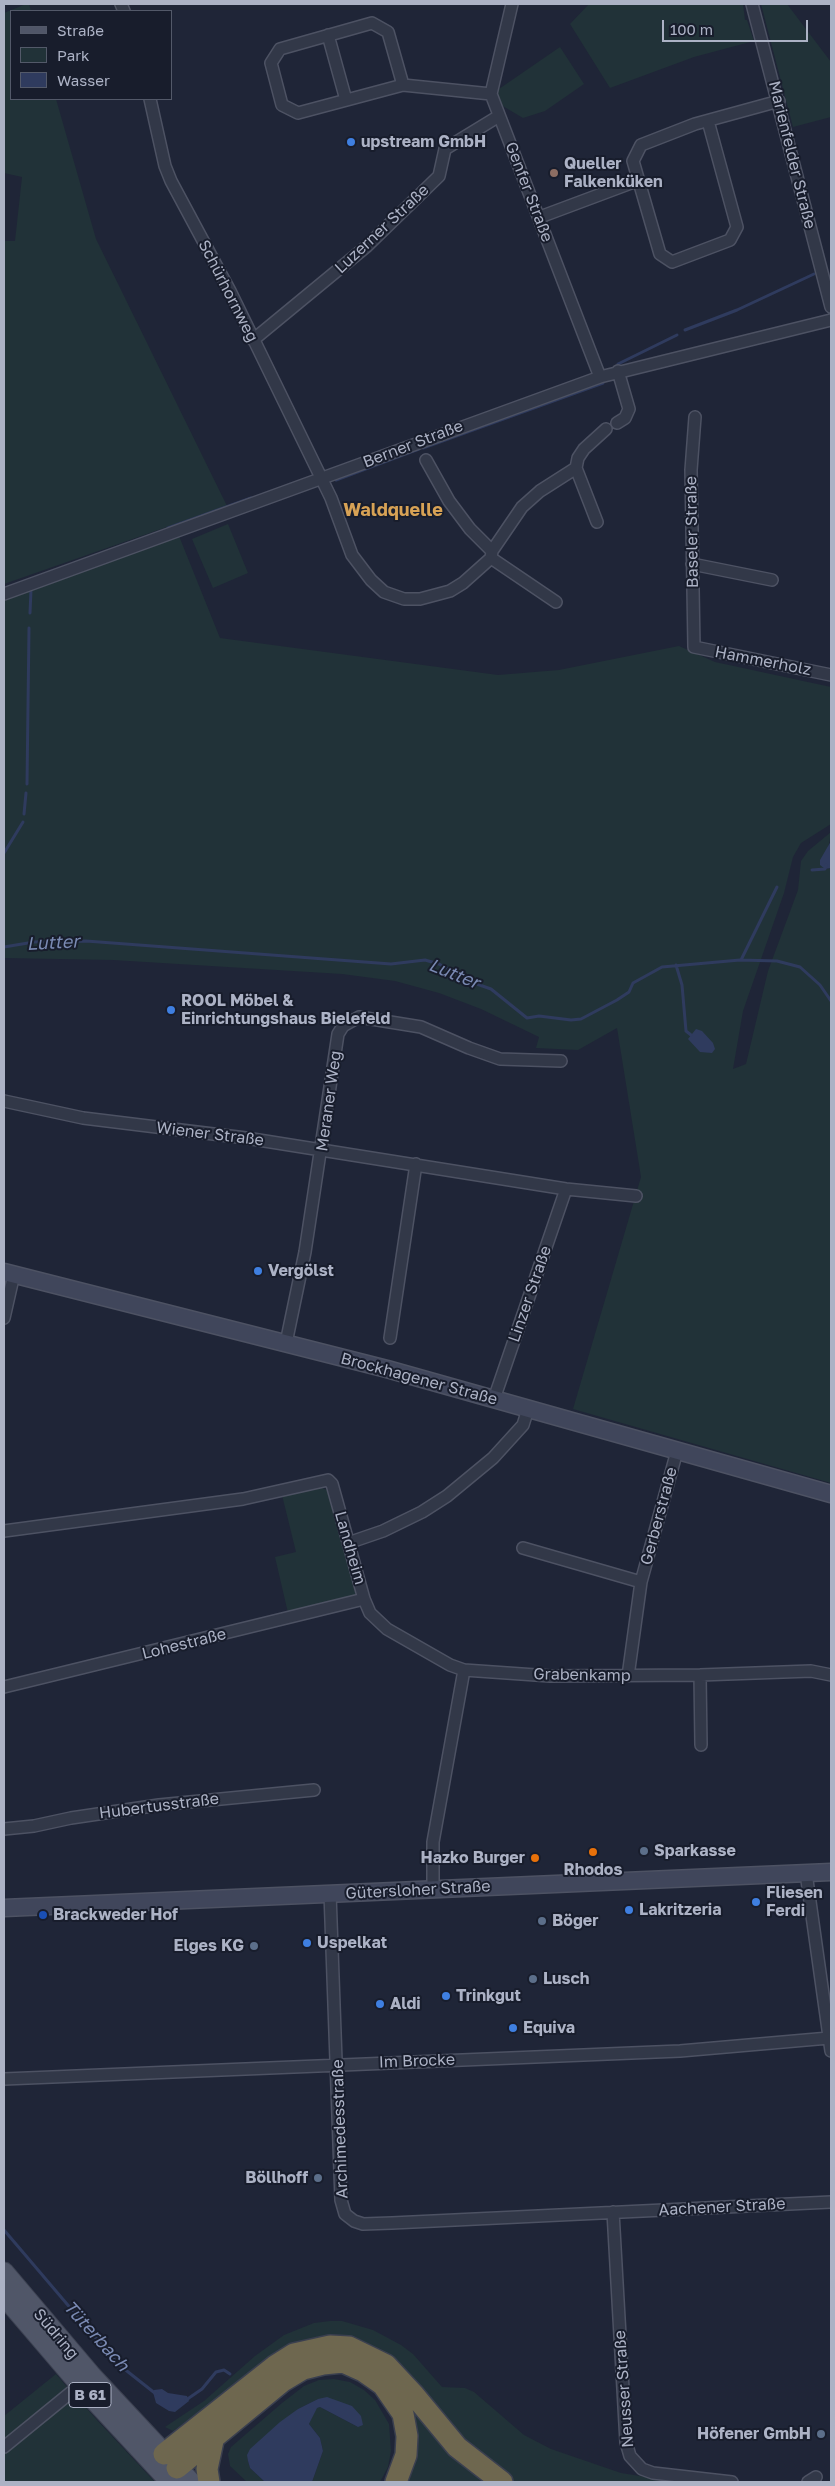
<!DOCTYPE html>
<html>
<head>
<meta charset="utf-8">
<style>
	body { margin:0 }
	#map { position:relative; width:835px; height:2486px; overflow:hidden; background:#1f2537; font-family:"Golos Text",sans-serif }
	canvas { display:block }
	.frame { position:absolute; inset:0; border:5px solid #acb2c5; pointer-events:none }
	.legend { position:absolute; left:10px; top:10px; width:162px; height:90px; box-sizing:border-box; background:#181d2c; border:1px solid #535969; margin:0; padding:6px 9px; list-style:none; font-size:15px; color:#acb2c5 }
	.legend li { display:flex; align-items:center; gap:10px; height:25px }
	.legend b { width:25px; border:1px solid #535969 }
	.scale { position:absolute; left:662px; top:20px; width:146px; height:22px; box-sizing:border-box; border:2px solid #acb2c5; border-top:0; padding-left:6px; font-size:15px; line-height:18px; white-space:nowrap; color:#acb2c5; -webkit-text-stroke:4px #181d2c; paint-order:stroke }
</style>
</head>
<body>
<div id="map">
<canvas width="835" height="2486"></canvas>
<div class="frame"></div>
<ul class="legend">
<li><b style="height:6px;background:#505668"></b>Straße</li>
<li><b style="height:14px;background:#213238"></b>Park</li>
<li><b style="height:14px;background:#2f3b5e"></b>Wasser</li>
</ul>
<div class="scale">100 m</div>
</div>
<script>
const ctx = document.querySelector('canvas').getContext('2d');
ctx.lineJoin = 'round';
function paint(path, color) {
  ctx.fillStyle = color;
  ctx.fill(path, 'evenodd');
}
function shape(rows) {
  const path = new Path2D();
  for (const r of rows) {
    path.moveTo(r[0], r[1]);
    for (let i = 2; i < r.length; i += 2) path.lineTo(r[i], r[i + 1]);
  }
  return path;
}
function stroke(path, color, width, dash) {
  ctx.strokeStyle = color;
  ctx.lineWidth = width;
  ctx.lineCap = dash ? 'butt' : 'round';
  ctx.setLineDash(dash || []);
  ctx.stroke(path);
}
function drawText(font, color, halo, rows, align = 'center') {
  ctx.font = font + ' "Golos Text",sans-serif';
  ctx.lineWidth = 4;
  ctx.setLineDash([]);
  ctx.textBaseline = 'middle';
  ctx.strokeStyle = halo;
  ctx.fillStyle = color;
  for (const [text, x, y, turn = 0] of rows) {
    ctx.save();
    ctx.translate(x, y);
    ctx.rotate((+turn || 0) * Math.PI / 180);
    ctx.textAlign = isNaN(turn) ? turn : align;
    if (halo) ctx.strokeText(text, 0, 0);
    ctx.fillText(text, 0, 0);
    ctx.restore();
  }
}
const green = shape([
	[26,4,29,4,31,11,11,11,11,99,56,99,96,239,227,506,4,584,4,241,15,241,22,177,4,173,4,13],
	[589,4,743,4,745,20,747,20,754,41,694,57,610,88,570,24],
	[761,4,787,4,831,62,831,117,793,127],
	[560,47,584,84,545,111,523,118,501,105,496,91],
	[228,524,248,573,213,588,192,539],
	[179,536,220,638,498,675,559,670,679,646,715,662,831,687,831,824,801,843,793,857,784,893,743,1011,733,1069,746,1064,768,971,798,890,801,861,808,851,831,832,825,869,831,868,831,1483,573,1409,641,1177,617,1028,578,1050,536,1048,539,1037,481,1009,439,993,395,981,342,974,113,960,4,958,4,598],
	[317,1486,327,1490,356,1596,288,1613,275,1557,296,1552,282,1495],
	[330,2321,342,2321,373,2330,401,2345,413,2354,442,2387,465,2388,474,2392,524,2435,551,2449,621,2473,678,2482,515,2482,493,2467,327,2336,299,2342,173,2431,165,2427,204,2401,255,2356,284,2335,314,2323],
	[56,2374,68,2388,4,2441,4,2416],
	[334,2379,350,2382,364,2390,375,2400,389,2424,391,2451,388,2467,380,2482,312,2482,323,2451,320,2438,309,2424,316,2408,320,2407,358,2427,318,2399,298,2409,248,2461,250,2468,265,2482,247,2482,230,2466,228,2454,231,2447,282,2403,304,2386,319,2380],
	[399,2389,489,2482,405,2482],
	[75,2395,96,2419,155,2482,4,2482,4,2453]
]);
const water = shape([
	[831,841,831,868,825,869,820,865,820,860],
	[696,1029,702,1031,713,1043,715,1049,712,1053,700,1052,688,1039],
	[162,2389,168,2393,187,2396,189,2401,175,2412,169,2411,156,2403,153,2392,154,2390],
	[327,2397,352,2406,361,2416,363,2425,358,2427,320,2407,317,2408,309,2424,320,2438,323,2451,312,2482,265,2482,250,2468,248,2461,247,2455,250,2449,280,2422,298,2409,318,2399]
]);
const stream = shape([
	[685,330,737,310,814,274],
	[618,364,677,335],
	[423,448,603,383],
	[336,480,419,449],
	[168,528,251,498],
	[30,613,31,590],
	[27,784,29,628],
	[24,814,26,793],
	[4,853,23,822],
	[812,870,825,869,826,865],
	[4,947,34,942,86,941,391,964,425,960,439,964,471,982,491,989,527,1018,539,1016,571,1020,581,1019,617,1000,629,992,633,983,662,967,740,960,777,961,800,967,820,985,831,1001],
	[741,960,777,887],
	[676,965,682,985,686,1031,691,1035],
	[4,2230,118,2364,156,2394],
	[186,2400,202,2389,216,2372,224,2370,230,2374]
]);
const street = shape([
	[121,4,124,11],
	[512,4,491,94,600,377],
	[752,4,831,307],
	[328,35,346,100],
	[403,85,388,32,372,23,280,49,271,63,282,105,298,113,403,85,491,94],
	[150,99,165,166,171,181,230,291,331,498,352,555,371,580,384,592,404,599,420,599,450,591,463,583,491,558,492,551,522,507,540,491,576,468,578,458,584,449,606,429],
	[708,121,737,227,730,240,672,262,660,254,633,161,641,145,695,124,779,101],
	[540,217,639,180],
	[253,340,367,246,439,176,445,149,499,116],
	[695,417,691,470,694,647,831,675],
	[617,423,625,418,629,409,618,371],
	[426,460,449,501,470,529,492,551],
	[576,468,597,522],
	[491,558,556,602],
	[692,564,772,580],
	[4,594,600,377,831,320],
	[4,1101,83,1118,246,1138,566,1189,636,1196],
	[4,1318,14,1274],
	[390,1338,416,1164],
	[286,1343,305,1252,338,1034,343,1026,359,1017,421,1027,469,1048,500,1059,561,1061],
	[494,1399,566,1189],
	[4,1531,243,1499,328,1480,332,1484,364,1599,370,1613,387,1629,450,1665,464,1670,550,1676,700,1675,811,1671,831,1675],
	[348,1543,383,1531,422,1512,447,1496,493,1458,523,1425,528,1409],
	[523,1548,641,1582],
	[700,1675,701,1745],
	[628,1676,641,1582,677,1451],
	[4,1687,364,1599],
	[4,1829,34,1826,71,1818,159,1805,314,1790],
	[806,1873,831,2051],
	[433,1889,433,1842,464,1670],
	[330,1893,341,2200,345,2214,354,2221,363,2224,392,2223,831,2202],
	[4,2079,680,2051,829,2038],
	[613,2212,626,2442,630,2456,642,2469,653,2473,732,2482],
	[4,2447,80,2385],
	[808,2482,816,2477]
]);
const secondary = shape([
	[4,1272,387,1369,831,1494],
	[4,1908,831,1872]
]);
const primary = shape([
	[4,2272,92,2376,191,2482],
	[4,2296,80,2385,170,2482]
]);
const highway = shape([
	[164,2454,275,2366,294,2354,330,2346,349,2347,386,2365,414,2395,457,2447,502,2482],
	[177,2468,283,2381,303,2369,323,2364,343,2362,363,2371,383,2385,403,2414,407,2436,406,2455,396,2482],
	[209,2482,207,2469,214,2436]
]);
const markers = [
	[351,142,5,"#3f7fe0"],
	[554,173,5,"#8d6e63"],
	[171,1010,5,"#3f7fe0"],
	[258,1271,5,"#3f7fe0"],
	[644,1851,5,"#5c6f8a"],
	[593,1852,5,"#e8710a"],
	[535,1858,5,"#e8710a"],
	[756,1902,5,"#3f7fe0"],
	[629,1910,5,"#3f7fe0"],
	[43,1915,5,"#1a4fb4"],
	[542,1921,5,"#5c6f8a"],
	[307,1943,5,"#3f7fe0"],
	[254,1946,5,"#5c6f8a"],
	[533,1979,5,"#5c6f8a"],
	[446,1996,5,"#3f7fe0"],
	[380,2004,5,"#3f7fe0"],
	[513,2028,5,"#3f7fe0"],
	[318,2178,5,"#5c6f8a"],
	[821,2434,5,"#5c6f8a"]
];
const shields = [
	[90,2395,42]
];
const shieldNames = [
	["B 61",90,2395]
];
const poiNames = [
	["upstream GmbH",361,142],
	["Queller",564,164],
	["Falkenküken",564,182],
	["ROOL Möbel &",181,1001],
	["Einrichtungshaus Bielefeld",181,1019],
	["Vergölst",268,1271],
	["Sparkasse",654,1851],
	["Hazko Burger",525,1858,"right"],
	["Rhodos",593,1870,"center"],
	["Fliesen",766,1893],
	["Ferdi",766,1911],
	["Lakritzeria",639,1910],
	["Brackweder Hof",53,1915],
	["Böger",552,1921],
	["Uspelkat",317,1943],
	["Elges KG",244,1946,"right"],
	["Lusch",543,1979],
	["Trinkgut",456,1996],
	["Aldi",390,2004],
	["Equiva",523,2028],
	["Böllhoff",308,2178,"right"],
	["Höfener GmbH",811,2434,"right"]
];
const streetNames = [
	["Marienfelder Straße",792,155,76],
	["Genfer Straße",529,192,69],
	["Luzerner Straße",382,229,-43],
	["Schürhornweg",228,291,63],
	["Berner Straße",413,444,-21],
	["Baseler Straße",692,532,-91],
	["Hammerholz",763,661,11],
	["Meraner Weg",329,1101,-82],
	["Wiener Straße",210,1134,7],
	["Linzer Straße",530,1294,-71],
	["Brockhagener Straße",419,1379,15],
	["Gerberstraße",659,1516,-75],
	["Landheim",350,1548,74],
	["Lohestraße",184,1644,-14],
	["Grabenkamp",582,1675,1],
	["Hubertusstraße",159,1806,-7],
	["Gütersloher Straße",418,1890,-3],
	["Im Brocke",417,2061,-2],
	["Archimedesstraße",340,2129,-92],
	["Aachener Straße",722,2207,-3],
	["Südring",56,2334,50],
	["Neusser Straße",624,2389,-94]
];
const neighbourhoodNames = [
	["Waldquelle",393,510]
];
const waterNames = [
	["Lutter",53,943,-3],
	["Lutter",454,974,22],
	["Tüterbach",96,2336,48]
];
paint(green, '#213238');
paint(water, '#2f3b5e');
stroke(stream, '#2f3b5e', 3);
stroke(street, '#4d5263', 14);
stroke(secondary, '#4d5263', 19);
stroke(primary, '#3c4151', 21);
stroke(highway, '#3a3f4f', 24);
stroke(street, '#323848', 11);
stroke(secondary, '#40465b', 16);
stroke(primary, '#505668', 19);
stroke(highway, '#6e674f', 21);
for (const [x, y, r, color] of markers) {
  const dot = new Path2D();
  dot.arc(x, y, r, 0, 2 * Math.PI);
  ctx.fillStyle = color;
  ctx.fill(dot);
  stroke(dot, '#181d2c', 2);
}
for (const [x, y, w] of shields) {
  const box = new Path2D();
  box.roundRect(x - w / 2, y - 12.5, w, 25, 4);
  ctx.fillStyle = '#181d2c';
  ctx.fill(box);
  stroke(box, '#acb2c5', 1);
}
drawText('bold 15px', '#acb2c5', null, shieldNames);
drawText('bold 16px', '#acb2c5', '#181d2c', poiNames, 'left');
drawText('16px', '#acb2c5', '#181d2c', streetNames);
drawText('bold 18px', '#d7a255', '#181d2c', neighbourhoodNames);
drawText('italic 18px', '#7a8ab3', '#181d2c', waterNames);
</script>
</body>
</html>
